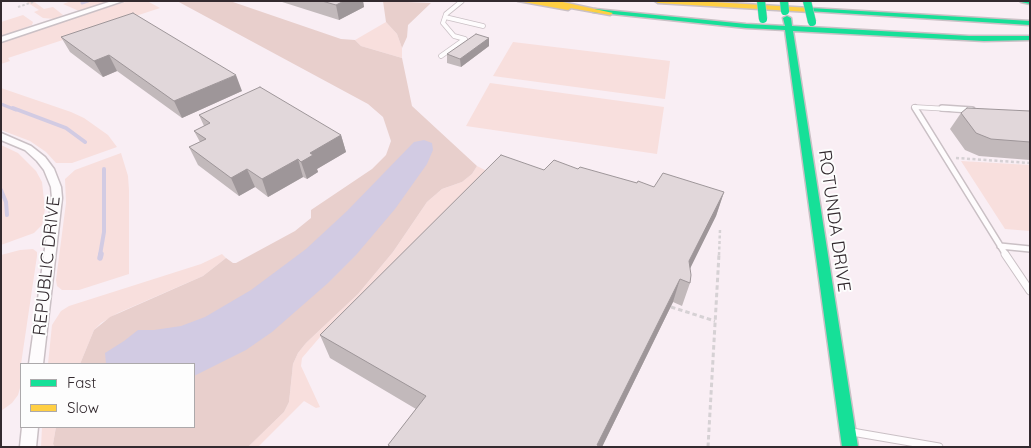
<!DOCTYPE html>
<html>
<head>
<meta charset="utf-8">
<style>
	body { margin:0 }
	#map { position:relative; width:1031px; height:448px; overflow:hidden; background:#f9eef4; font-family:Quicksand,sans-serif }
	canvas { display:block }
	.frame { position:absolute; inset:0; border:2px solid #332a2f; pointer-events:none }
	.legend { position:absolute; left:20px; top:363px; width:175px; height:65px; box-sizing:border-box; background:#fdfdfd; border:1px solid #aca9ab; margin:0; padding:6px 9px; list-style:none; font-size:15px; color:#332a2f }
	.legend li { display:flex; align-items:center; gap:10px; height:25px }
	.legend b { width:25px; border:1px solid #aca9ab }
</style>
</head>
<body>
<div id="map">
<canvas width="1031" height="448"></canvas>
<div class="frame"></div>
<ul class="legend">
<li><b style="height:6px;background:#16e098"></b>Fast</li>
<li><b style="height:6px;background:#ffcf43"></b>Slow</li>
</ul>
</div>
<script>
const ctx = document.querySelector('canvas').getContext('2d');
ctx.lineJoin = 'round';
function paint(path, color) {
  ctx.fillStyle = color;
  ctx.fill(path, 'evenodd');
}
function shape(rows) {
  const path = new Path2D();
  for (const r of rows) {
    path.moveTo(r[0], r[1]);
    for (let i = 2; i < r.length; i += 2) path.lineTo(r[i], r[i + 1]);
  }
  return path;
}
function stroke(path, color, width, dash) {
  ctx.strokeStyle = color;
  ctx.lineWidth = width;
  ctx.lineCap = dash ? 'butt' : 'round';
  ctx.setLineDash(dash || []);
  ctx.stroke(path);
}
function drawText(font, color, halo, rows, align = 'center') {
  ctx.font = font + ' Quicksand,sans-serif';
  ctx.lineWidth = 4;
  ctx.setLineDash([]);
  ctx.textBaseline = 'middle';
  ctx.strokeStyle = halo;
  ctx.fillStyle = color;
  for (const [text, x, y, turn = 0] of rows) {
    ctx.save();
    ctx.translate(x, y);
    ctx.rotate((+turn || 0) * Math.PI / 180);
    ctx.textAlign = isNaN(turn) ? turn : align;
    if (halo) ctx.strokeText(text, 0, 0);
    ctx.fillText(text, 0, 0);
    ctx.restore();
  }
}
const green = shape([
	[25,1,33,1,44,9,53,7,63,15,54,19,43,18,34,12,39,10],
	[71,1,113,1,79,11,63,4],
	[128,1,147,1,160,8,8,58,10,61,1,64,1,42],
	[23,15,33,22,32,25,1,37,1,22],
	[386,22,397,34,402,48,402,58,361,46,355,40],
	[513,42,670,61,665,99,493,76],
	[490,83,664,107,657,154,466,126],
	[1,88,71,112,84,118,108,135,117,147,72,163,56,163,46,152,30,141,1,130],
	[1,145,18,153,36,171,42,182,45,209,42,225,34,233,1,245],
	[121,153,128,176,129,190,129,274,79,290,62,290,57,286,56,280,66,203,65,179,75,170],
	[961,161,1030,165,1030,231,1005,229],
	[477,166,487,171,320,337,302,358,301,366,320,407,316,408,304,401,258,447,248,447,284,412,289,402,293,364,298,353,306,343,358,294,393,252,427,202,442,189,462,182,472,174],
	[33,249,37,252,37,256,21,364,20,388,18,395,12,403,1,411,1,255,20,250],
	[222,254,226,258,203,276,118,313,101,323,94,330,80,364,48,364,52,325,61,311,69,306,201,264],
	[42,427,56,427,53,444,55,447,41,447]
]);
const forest = shape([
	[177,1,230,1,341,39,355,40,361,46,402,58,412,106,477,166,472,174,462,182,442,189,427,202,393,252,358,294,306,343,298,353,293,364,289,402,284,412,248,447,55,447,53,444,56,427,194,427,194,364,80,364,94,330,110,317,203,276,226,258,233,263,236,263,295,231,311,218,311,210,372,169,386,155,391,141,383,117,368,104],
	[383,1,431,3,408,25,407,37,402,48,397,34,386,22]
]);
const water = shape([
	[424,140,432,143,433,150,427,164,395,209,356,255,328,283,272,332,246,350,194,376,194,364,106,364,105,353,124,341,138,330,154,330,181,326,205,317,251,290,306,249,347,211,414,142]
]);
const streamFar2 = shape([
	[82,3,88,1],
	[1,104,16,110]
]);
const streamFar1 = shape([
	[13,108,66,128,85,142],
	[1,190,6,202,7,215],
	[100,255,104,232,104,169]
]);
const stream = shape([
	[100,258,101,254]
]);
const pathFar2 = shape([
	[18,7,36,1]
]);
const pathFar1 = shape([
	[956,158,1030,163],
	[719,255,720,230]
]);
const path = shape([
	[671,307,715,321],
	[708,447,719,254]
]);
const laneFar2 = shape([
	[445,17,483,26],
	[441,56,465,39,454,36,443,23,446,14,462,1],
	[914,107,916,110],
	[914,107,966,110]
]);
const laneFar1 = shape([
	[915,108,1006,255],
	[942,108,972,110],
	[1000,246,1030,249]
]);
const lane = shape([
	[1005,254,1030,291],
	[852,432,939,447]
]);
const street = shape([
	[112,1,123,1,1,42,1,37,112,1],
	[1,133,31,146,45,157,54,169,61,187,62,198,43,364,29,364,52,198,51,187,44,170,37,161,25,150,1,140,1,133],
	[22,427,38,427,36,447,20,447,22,427]
]);
const fast = shape([
	[1020,1,1030,1,1030,4,1021,2,1020,1],
	[810,8,1030,21,1030,25,808,11,808,9,810,8],
	[595,9,746,24,785,26,783,18,787,16,791,18,792,26,969,36,1030,36,1030,40,984,41,793,31,858,447,842,447,785,30,746,28,593,12,592,11,595,9]
]);
const slow = shape([
	[518,1,558,1,613,13,610,15,571,8,568,10,518,1],
	[655,1,696,1,810,8,813,10,810,12,658,3,655,1]
]);
const fastBridge = shape([
	[761,1,763,19],
	[784,1,785,11],
	[807,1,812,22]
]);
const wall = shape([
	[279,1,363,1,364,7,339,20],
	[61,37,242,91,182,118,117,71,103,77,70,52],
	[489,38,489,46,461,67,447,63,447,54],
	[1030,111,1030,160,979,156,965,150,950,129,961,113],
	[199,115,341,135,346,152,317,169,318,172,307,179,303,177,268,197,255,187,239,196,198,165,189,147,200,142,194,131,204,126],
	[578,169,654,187,724,192,716,216,690,267,690,283,682,306,673,302,602,447,389,447,388,445,416,409,330,358,320,335,544,170]
]);
const shadedWall = shape([
	[344,1,363,1,364,7,339,20,336,5],
	[489,38,489,46,461,67,460,59],
	[109,55,117,71,103,77,94,61],
	[236,75,242,91,182,118,174,101],
	[341,135,346,152,317,169,318,172,307,179,301,162,310,153],
	[298,159,303,177,268,197,262,179],
	[247,169,255,187,239,196,231,178],
	[724,192,716,216,684,281,689,261],
	[680,279,673,302,602,447,597,445]
]);
const building = shape([
	[322,1,344,1,336,5,322,1],
	[133,13,236,75,174,101,109,55,94,61,61,37,133,13],
	[476,34,489,38,460,59,447,54,476,34],
	[260,87,341,135,310,153,313,155,301,162,298,159,262,179,247,169,231,178,189,147,206,139,194,131,210,123,199,115,260,87],
	[967,108,1030,111,1030,142,991,139,976,133,961,113,967,108],
	[501,155,544,170,554,160,578,169,580,167,637,183,638,181,654,187,663,173,724,192,689,261,691,275,690,283,680,279,597,445,601,447,391,447,388,445,426,396,320,335,501,155]
]);
const streetNames = [
	["ROTUNDA DRIVE",834,221,82],
	["REPUBLIC DRIVE",47,266,-84]
];
paint(green, '#f8dfdd');
paint(forest, '#e8cfcc');
paint(water, '#d2cbe3');
stroke(streamFar2, '#d2cbe3', 3);
stroke(streamFar1, '#d2cbe3', 4);
stroke(stream, '#d2cbe3', 5.5);
stroke(laneFar2, '#cac0c5', 5.5);
stroke(laneFar1, '#cac0c5', 8);
stroke(lane, '#cac0c5', 9);
stroke(street, '#cac0c5', 3);
stroke(fast, '#cac0c5', 3);
stroke(slow, '#cac0c5', 3);
stroke(pathFar2, '#d6d1d4', 2, [2.5, 2]);
stroke(pathFar1, '#d6d1d4', 2.5, [3, 2.5]);
stroke(path, '#d6d1d4', 3, [4.5, 3]);
stroke(laneFar2, '#fefcfd', 4);
stroke(laneFar1, '#fefcfd', 5);
stroke(lane, '#fefcfd', 7);
paint(street, '#fefcfd');
paint(fast, '#16e098');
paint(slow, '#ffcf43');
stroke(fastBridge, '#cac0c5', 9, []);
stroke(fastBridge, '#16e098', 8);
paint(wall, '#c2b9bb');
paint(shadedWall, '#9e9699');
paint(building, '#e1d7da');
stroke(building, '#9e9699', 1);
drawText('18px', '#332a2f', '#fdfdfd', streetNames);
</script>
</body>
</html>
